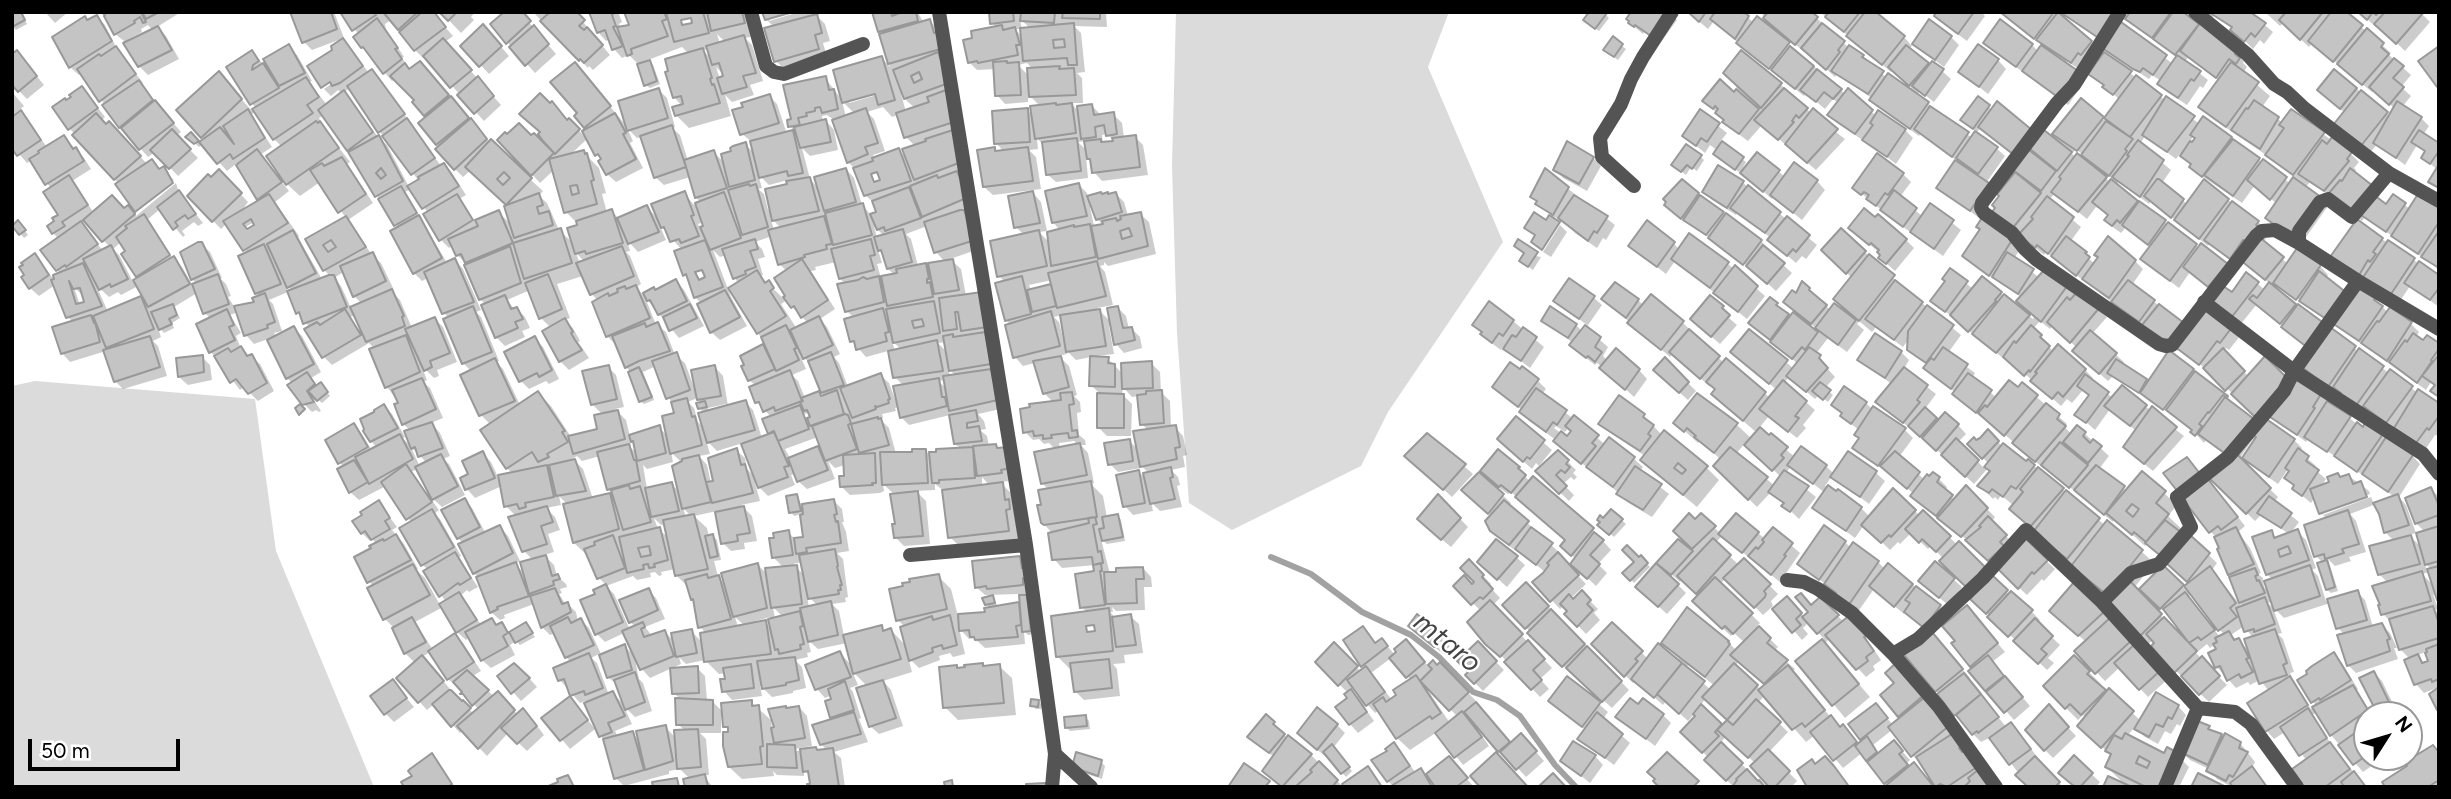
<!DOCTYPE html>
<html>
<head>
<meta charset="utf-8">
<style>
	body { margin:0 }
	#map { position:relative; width:2451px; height:799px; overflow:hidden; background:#fff; font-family:Figtree,sans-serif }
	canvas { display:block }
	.frame { position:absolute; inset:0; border:14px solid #000; pointer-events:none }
	.north { position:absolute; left:2353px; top:701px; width:70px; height:70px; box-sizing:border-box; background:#fff; border:2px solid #999; border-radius:50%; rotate:53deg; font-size:19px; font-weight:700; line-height:28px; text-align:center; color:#000 }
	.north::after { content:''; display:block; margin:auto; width:24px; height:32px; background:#000; clip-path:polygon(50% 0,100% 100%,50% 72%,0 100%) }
	.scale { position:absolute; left:28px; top:739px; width:152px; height:32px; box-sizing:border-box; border:4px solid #000; border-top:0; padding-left:9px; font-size:21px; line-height:24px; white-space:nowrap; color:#000; -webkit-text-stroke:5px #fff; paint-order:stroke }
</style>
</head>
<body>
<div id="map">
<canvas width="2451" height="799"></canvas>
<div class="frame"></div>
<div class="north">N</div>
<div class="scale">50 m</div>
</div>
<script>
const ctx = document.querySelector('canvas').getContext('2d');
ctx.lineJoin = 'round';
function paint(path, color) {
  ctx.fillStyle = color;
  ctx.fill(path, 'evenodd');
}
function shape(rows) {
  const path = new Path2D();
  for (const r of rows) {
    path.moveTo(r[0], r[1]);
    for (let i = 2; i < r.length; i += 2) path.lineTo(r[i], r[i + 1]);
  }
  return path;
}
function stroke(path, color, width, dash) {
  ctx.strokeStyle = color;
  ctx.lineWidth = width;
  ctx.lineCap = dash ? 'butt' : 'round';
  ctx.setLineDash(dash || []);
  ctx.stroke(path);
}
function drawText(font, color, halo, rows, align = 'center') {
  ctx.font = font + ' Figtree,sans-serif';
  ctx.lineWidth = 5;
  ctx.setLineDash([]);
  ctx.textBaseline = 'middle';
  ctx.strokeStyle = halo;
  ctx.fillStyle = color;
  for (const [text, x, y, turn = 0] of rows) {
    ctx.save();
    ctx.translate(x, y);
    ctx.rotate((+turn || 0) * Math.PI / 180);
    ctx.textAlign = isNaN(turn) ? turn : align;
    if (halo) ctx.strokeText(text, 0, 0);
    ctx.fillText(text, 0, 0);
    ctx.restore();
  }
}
const green = shape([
	[1176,12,1449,12,1428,67,1503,242,1388,412,1361,466,1232,530,1189,503,1177,333,1172,166],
	[35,381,255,399,276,551,374,787,12,787,12,386]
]);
const shadow = shape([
	[21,12,27,24,16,30,12,26],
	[45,12,68,12,55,23],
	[103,12,181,12,157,27,166,36,179,59,148,75,139,66,124,41,115,34],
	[148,25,153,31,130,42,129,39,142,32,141,29],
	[292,12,334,12,344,38,312,50,304,42],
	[342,12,432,12,453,36,445,42,501,105,484,121,425,56,423,58,415,50,391,20,385,24,386,29,404,57,402,58,411,70,428,71,490,143,543,191,539,196,547,203,559,230,573,243,580,226,566,212,554,170,540,183,500,140,531,138,542,144,547,141,550,106,552,103,587,139,569,156,583,152,599,168,606,193,602,194,607,213,612,211,619,219,647,207,659,220,684,193,694,205,701,202,696,198,690,177,664,185,655,177,642,137,637,138,627,128,633,141,630,143,643,168,616,182,607,174,602,160,597,155,588,129,576,116,579,114,575,64,628,128,659,90,667,98,675,127,672,128,680,135,688,161,713,152,725,163,745,144,755,154,752,142,742,134,769,96,777,104,787,134,795,132,790,126,793,120,825,78,843,101,882,58,890,67,881,35,883,35,880,31,874,12,921,12,918,13,924,23,930,21,938,29,969,152,965,153,971,207,962,211,982,248,950,259,961,269,966,296,981,294,1005,408,978,414,984,421,986,429,980,430,987,436,989,446,995,445,1000,450,1008,449,1009,481,1000,482,1015,497,1021,543,963,550,950,537,944,491,935,484,935,490,916,491,926,501,930,544,904,546,896,538,895,495,883,484,884,491,880,493,850,495,841,486,846,478,845,465,835,468,828,461,835,479,807,489,798,481,796,474,791,475,795,485,768,496,755,483,760,501,741,505,752,516,757,541,744,543,745,549,731,551,723,543,717,511,694,516,707,528,709,537,713,536,717,540,721,560,714,561,718,577,726,585,758,565,768,575,784,568,774,558,788,532,796,540,805,538,802,514,794,516,791,512,797,496,802,506,834,501,842,509,844,522,842,522,846,532,849,551,837,553,843,559,848,597,845,598,846,602,832,604,839,611,844,636,881,627,886,632,891,630,907,647,905,627,898,620,938,576,951,589,958,616,987,613,990,609,986,604,993,597,998,607,1018,604,1022,608,1020,594,985,595,976,587,1019,558,1028,567,1031,593,1024,594,1031,600,1034,634,1028,635,1024,631,1025,644,985,648,974,638,969,639,959,628,965,654,953,657,950,653,939,656,940,660,919,668,908,657,912,672,883,681,891,690,903,726,879,734,870,726,867,686,852,671,858,685,850,688,853,692,861,718,859,719,868,742,834,752,841,758,845,787,810,787,810,776,804,770,804,776,777,775,773,771,774,776,742,779,729,767,731,733,725,726,751,702,771,720,772,729,799,707,807,716,812,746,794,749,795,751,827,750,821,744,834,720,831,717,833,700,832,695,825,698,817,689,808,666,840,653,852,666,847,643,818,649,808,640,811,652,807,653,808,657,795,660,802,667,806,688,793,691,793,693,772,697,760,685,762,696,732,700,724,691,727,680,726,673,719,674,705,660,686,664,679,657,681,664,650,678,642,669,624,633,605,642,597,634,597,594,606,585,599,578,587,555,574,543,568,505,559,496,561,505,546,508,555,517,560,530,548,534,554,552,544,555,554,565,557,576,566,584,567,587,560,589,562,593,559,594,566,605,568,604,576,612,578,622,581,620,589,628,602,656,624,646,634,655,639,679,643,683,652,711,635,717,623,705,632,724,615,731,618,737,632,733,639,740,665,727,676,738,685,731,678,724,681,700,674,693,697,668,705,676,707,701,712,701,721,710,721,733,700,733,706,739,709,775,703,775,713,787,687,787,690,779,680,769,669,771,669,774,624,786,616,778,605,741,601,736,585,701,580,703,560,680,571,662,566,657,555,633,550,635,542,627,534,604,504,615,505,618,500,620,491,612,479,578,474,573,461,545,464,544,458,538,464,500,472,508,486,534,500,527,508,536,520,561,515,564,525,574,533,560,524,551,516,516,506,506,502,486,475,498,467,489,462,479,470,475,483,454,491,462,498,477,513,474,507,468,491,425,481,415,471,371,463,363,445,320,449,318,444,313,428,278,422,281,414,273,399,228,377,196,351,152,324,115,319,118,323,127,350,162,347,164,373,203,348,220,372,255,381,263,394,290,391,291,400,300,412,328,435,319,443,327,457,362,437,370,439,376,434,378,421,365,427,380,423,382,430,388,443,418,431,423,440,433,450,456,443,459,449,464,465,495,442,507,432,498,431,499,439,510,434,514,440,519,461,556,458,558,478,587,469,592,467,590,460,596,482,626,497,627,501,624,510,633,526,624,535,637,520,645,516,641,510,645,515,655,491,668,482,660,470,637,466,640,457,632,443,607,415,622,433,650,455,635,463,643,481,671,471,677,477,679,494,697,498,694,518,715,531,718,544,735,527,751,508,733,487,756,463,731,460,733,434,704,427,710,398,678,415,663,405,653,393,627,385,619,369,589,373,587,356,558,373,549,377,544,373,540,370,541,362,533,379,503,397,527,392,530,404,544,418,569,416,570,425,578,440,605,446,602,425,571,428,570,423,565,412,523,386,486,359,500,350,492,344,467,340,463,354,425,362,434,372,451,377,448,371,441,384,406,392,414,405,437,402,438,410,445,420,467,427,463,412,448,410,430,403,424,400,404,387,387,375,349,369,343,332,365,324,357,307,330,310,328,298,313,293,291,284,282,288,292,269,300,273,304,282,331,274,333,276,337,293,328,302,336,321,372,311,378,318,386,324,388,330,396,322,403,316,398,314,400,321,411,319,412,316,410,312,412,304,404,293,384,287,378,268,339,254,344,246,335,238,312,230,315,241,333,236,336,241,349,260,364,274,391,258,401,244,387,240,390,211,352,211,319,205,313,197,293,174,307,180,318,172,323,174,328,164,333,157,325,161,337,153,341,158,346,167,376,123,389,115,381,106,351,70,362,62,353,73,322,68,317,55,285,39,296,30,288,34,255,52,277,61,274,57,270,59,239,53,233,60,215,51,189,32,160,27,163,12,146,12,92,24,106,13,115,15,117,21,113,47,147,64,137,84,158,91,169,72,181,94,213,125,210,131,204,119,184,70,129,54,108,66,102,82,88,105,117,101,121,122,136,147,164,161,171,163,169,174,180,136,212,136,216,176,183,179,193,203,223,198,226,194,222,182,231,185,235,183,237,160,209,147,220,173,259,182,267,193,286,197,284,192,279,201,244,210,252,222,278,220,278,226,284,231,296,228,297,235,308,256,303,260,297,256,293,248,253,227,223,221,229,189,196,219,171,248,202,241,212,261,201,246,181,247,179,237,163,227,171,203,144,199,147,188,137,191,134,200,144,205,140,179,110,219,74,252,111,256,109,228,68,252,52,272,74,288,47,297,55,312,81,309,82,327,105,342,94,338,90,331,96,324,89,338,79,334,51,343,40,369,73,372,71,380,80,441,166,444,165,452,173,466,195,459,199,475,222,498,212,512,225,509,206,471,170,463,177,455,169,437,144,427,117,414,102,417,101,395,79,392,81,362,47,359,35],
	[350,88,380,132,419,181,409,187,387,145,378,137,344,92],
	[883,90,884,93,849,103,849,99],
	[901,94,908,102,915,108,906,112],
	[842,101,855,114,846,117],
	[883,107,892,117,898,115,906,137,915,146,908,159,898,150,874,159,873,155,885,151,874,119,867,112],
	[256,110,274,139,282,147,287,184,300,196,320,182,346,218,307,240,324,270,332,278,323,281,298,237,299,236,275,202,289,191,260,155,272,147,251,115],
	[827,115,834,120,848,162,855,169,865,195,875,204,878,214,872,216,862,205,854,178,846,169,819,189,810,179,802,148,810,156,838,150,834,130,826,121,823,122,822,116],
	[878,170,882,181,872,184,868,173],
	[758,174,769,185,788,180,789,185,771,209,768,210,764,194,758,189,762,188],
	[411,189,428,213,441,240,449,248,453,245,457,255,466,263,480,299,486,305,496,337,505,346,525,337,522,331,530,328,525,317,517,309,515,310,507,300,530,290,541,318,551,328,544,332,560,361,569,370,589,358,578,342,580,341,573,328,565,320,570,318,557,284,583,276,592,294,598,301,607,336,615,344,626,367,631,372,640,401,644,404,654,400,643,372,656,366,676,414,668,437,659,427,630,437,626,420,615,409,624,407,616,375,608,367,592,404,603,415,599,430,571,437,551,406,538,393,520,405,503,369,496,362,499,361,481,317,476,312,481,310,463,269,455,260,447,263,405,192],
	[770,217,781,228,774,230],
	[86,220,104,241,110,247,103,251,81,223],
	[254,222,257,226,247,232,244,228],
	[704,222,706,227,700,229,698,224],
	[659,224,682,250,684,275,690,280,695,297,702,304,711,332,720,340,747,326,731,297,713,250,720,257,726,255,758,333,766,345,742,357,749,380,756,386,757,402,771,417,765,420,770,435,762,438,753,410,745,402,728,406,723,376,715,367,695,390,685,363,675,355,666,332,656,325,645,297,679,338,704,326,684,290,676,281,656,292,654,290,643,295,636,287,641,284,630,256,626,252,630,251,627,240,638,252,666,240],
	[874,226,884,236,877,238],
	[927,226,936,252,945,262,932,272,925,265,918,266,911,239,906,234],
	[772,236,779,264,787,271,787,296,784,299,760,276,763,275,758,259,765,257,762,249,755,242],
	[121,242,140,278,133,282,119,255,113,249],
	[878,250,885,256,888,269,895,275,881,278,877,264,882,263],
	[576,253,585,262,580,264],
	[836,262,840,279,846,284,847,311,854,318,852,341,866,357,888,351,895,377,904,386,898,401,896,402,889,383,880,375,848,387,839,363,834,357,840,354,827,327,820,319,835,309,811,271,816,270,815,267],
	[703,268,707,277,698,283,692,271],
	[345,271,354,296,362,304,351,308,341,286,334,278],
	[96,285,109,297,118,292,121,295,138,286,144,297,108,312],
	[74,287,83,296,86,303,80,305],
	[787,300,792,307,808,323,797,329,781,304],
	[355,315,362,330,360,331,350,317],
	[410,335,415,346,405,337],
	[892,341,902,350,895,351],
	[946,342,947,352,938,343],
	[799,353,812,365,825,399,819,393,805,398,798,381,792,375,806,369],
	[948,368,956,376,950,377],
	[945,380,947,389,938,381],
	[697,398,702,403,699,408,705,413,704,428,698,422,694,408,688,402],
	[726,404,727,407,710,412,708,408],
	[899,407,901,417,909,425,950,415,955,444,960,448,932,457,925,451,896,454,889,428,880,419,883,418,882,414,896,411,895,408],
	[810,412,812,418,809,419,808,431,802,415],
	[818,437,825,456,818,448,790,458,785,449],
	[630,438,635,443,638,454,631,448],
	[706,440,717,451,743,443,755,477,747,469,745,458,736,450,716,482,711,483,707,465,699,456,710,454],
	[671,452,682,463,680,492,671,484,647,489,643,465,647,469,673,462],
	[577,456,582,461,600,456,608,489,613,494,593,499,583,469,575,461,567,462],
	[417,469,433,498,431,499,411,472],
	[982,477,990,486,982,487],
	[683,508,691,516,686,517],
	[654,518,661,525,666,524,669,538,658,529],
	[802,562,805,576,793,564],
	[675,569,676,575,689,588,692,599,696,603,700,627,707,634,703,643,691,631,675,642,665,632,653,637,645,627,665,619,656,598,648,590,630,622,636,627,630,630,614,594,606,586,633,576,637,580,651,577,650,573,655,572,659,576,662,575,661,572],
	[807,595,818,606,809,608],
	[773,607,783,617,775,619],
	[735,617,745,626,738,627],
	[770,617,773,630,765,622,757,624,756,621],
	[430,652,448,679,457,687,458,686,479,710,474,714,450,691,451,690,422,657],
	[601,653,608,677,617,685,626,707,613,693,609,695,597,663,591,658],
	[441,12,475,12,471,17,474,20,461,33],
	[520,12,556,54,535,73,507,42],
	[533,12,575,12,610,55,593,70,589,66,588,68],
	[591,12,618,12,622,22,619,24,620,28,631,26,626,12,751,12,756,36,745,38,752,45,763,81,750,85,754,95,732,102,725,95,731,116,689,128,676,115,682,106,674,97,689,54,682,47,648,60,653,65,660,84,650,88,646,85,639,65,629,55,622,58,614,49,610,39,606,41,598,32],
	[692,15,694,24,681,28,679,19],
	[717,34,725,42,720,44],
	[709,49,713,61,703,50],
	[716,67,726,77,720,79],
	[799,12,818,12,819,15,817,16,825,24,830,41,823,43,827,57,784,69,776,61,774,27,766,19,769,17,769,21],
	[991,12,1020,12,1020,17,1022,17,1022,12,1106,12,1107,27,1074,26,1081,33,1085,72,1077,73,1082,78,1083,103,1071,103,1079,112,1092,106,1100,114,1113,114,1122,123,1124,138,1135,137,1143,145,1148,175,1102,181,1094,172,1093,163,1086,156,1088,178,1056,182,1047,174,1044,146,1037,138,1038,149,1029,150,1036,157,1041,189,993,195,984,187,994,149,998,153,1004,152,996,143,1027,110,1033,116,1041,107,1028,94,1028,102,1005,104,997,95,995,69,977,70,969,62,997,28,992,23],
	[1020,19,1030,28,1023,38,1015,29,1022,29],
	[1027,63,1034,70,1029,76,1018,65],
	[1107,134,1115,142,1103,144,1102,135],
	[1086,141,1087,151,1078,142],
	[1603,12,1609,18,1599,31,1589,24],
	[1669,12,1677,20,1660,43,1644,32,1643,34,1630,23],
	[1688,12,1742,12,1754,23,1757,19,1789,44,1845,94,1848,90,1876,116,1905,130,1913,138,1896,164,1865,140,1864,141,1837,123,1829,115,1838,103,1833,99,1825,109,1806,93,1804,96,1747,51,1714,21,1708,29],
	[1760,12,1810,12,1849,48,1863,56,1887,78,1889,75,1910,89,1911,87,1893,70,1891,72,1820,12,1873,12,1904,37,1912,46,1909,49,1930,66,1934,60,1914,44,1951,37,1959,45,1944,67,1936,61,1934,64,1951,79,1934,102,1920,91,1917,95,1972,138,1996,148,2005,156,1986,183,1996,192,1979,218,1938,187,1957,161,1921,133,1919,136,1880,108,1873,99,1837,74,1835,77,1806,50,1804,52,1774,26],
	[1938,12,1981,12,1985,16,1967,41,1944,24,1936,15],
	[2002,12,2056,12,2099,50,2080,70,2067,61,2065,64,2085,81,2068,105,1994,51,2032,45,2038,51,2043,45],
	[2062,12,2112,12,2113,17,2173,64,2177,57,2127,19,2132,12,2180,12,2244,61,2243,63,2247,67,2243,73,2270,96,2262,107,2283,123,2323,134,2351,154,2359,162,2354,168,2356,170,2354,173,2380,195,2377,199,2386,206,2393,196,2410,209,2439,209,2439,269,2365,217,2362,221,2340,201,2310,182,2305,188,2328,206,2301,244,2277,204,2255,185,2242,203,2200,175,2180,154,2176,159,2145,136,2140,144,2171,170,2162,183,2187,204,2204,182,2258,222,2266,230,2267,237,2263,242,2288,264,2298,251,2320,266,2328,275,2326,278,2346,294,2375,298,2388,313,2391,309,2411,324,2419,332,2416,337,2424,343,2439,345,2439,397,2433,391,2436,386,2431,382,2426,390,2277,284,2274,288,2297,308,2389,373,2390,372,2418,393,2439,405,2439,436,2435,435,2425,450,2368,408,2364,414,2339,390,2337,394,2314,376,2315,353,2257,304,2240,325,2215,293,2190,272,2179,288,2151,267,2151,247,2126,227,2121,233,2114,228,2106,220,2110,216,2099,206,2098,208,2096,207,2087,219,2055,193,2049,200,2081,227,2070,242,2095,264,2135,261,2143,269,2132,285,2183,324,2204,309,2240,336,2229,350,2226,348,2224,351,2248,376,2320,395,2357,424,2405,448,2420,464,2399,497,2406,505,2416,533,2409,535,2422,548,2425,532,2416,523,2431,489,2439,497,2439,600,2433,594,2438,609,2435,610,2439,614,2439,687,2424,693,2416,684,2410,659,2400,649,2391,622,2383,614,2388,583,2379,574,2394,541,2385,532,2376,504,2350,514,2356,521,2366,552,2349,557,2351,561,2335,566,2328,559,2338,591,2331,593,2327,590,2323,563,2316,556,2327,519,2321,513,2315,497,2311,503,2294,489,2295,487,2287,478,2291,472,2288,469,2278,484,2252,466,2244,458,2256,441,2253,439,2239,459,2278,497,2274,502,2299,522,2290,534,2297,531,2306,540,2316,568,2312,570,2318,576,2326,601,2357,592,2365,600,2373,627,2382,625,2390,633,2397,648,2394,648,2398,659,2356,673,2348,665,2345,635,2338,628,2330,603,2284,618,2276,610,2273,601,2268,603,2273,608,2282,633,2278,634,2283,639,2294,672,2290,673,2294,683,2311,709,2317,706,2312,701,2334,655,2342,663,2358,689,2356,691,2373,715,2367,715,2367,723,2360,728,2367,735,2367,757,2384,757,2363,772,2331,735,2317,712,2312,715,2333,747,2366,787,2306,787,2307,761,2285,732,2274,739,2266,730,2269,691,2260,680,2250,685,2248,682,2236,688,2217,667,2218,650,2215,644,2210,648,2207,644,2196,653,2227,685,2209,702,2155,651,2157,643,2153,639,2148,645,2115,601,2086,578,2019,517,2014,506,2001,495,1998,500,1995,497,1993,499,1980,486,1991,471,1988,468,1974,484,1925,439,1886,410,1892,384,1868,368,1860,360,1901,352,1909,360,1904,369,1936,394,1925,409,1938,421,1958,425,1966,434,1958,442,1985,469,1989,464,1969,444,1976,442,1988,432,2002,446,2034,466,2105,525,2141,551,2154,563,2134,588,2138,592,2163,567,2184,588,2191,584,2147,543,2145,546,2115,519,2113,522,2046,468,2044,469,1986,418,1985,420,1962,402,1955,392,1934,376,1928,365,1909,349,1909,339,1903,347,1876,327,1872,332,1859,321,1857,324,1864,330,1847,352,1828,338,1815,355,1835,377,1825,388,1833,395,1828,402,1819,395,1815,399,1789,377,1784,383,1815,410,1803,425,1806,428,1797,438,1769,416,1759,428,1795,457,1826,466,1834,474,1848,454,1876,473,1885,481,1869,504,1832,476,1825,486,1861,508,1870,517,1893,490,1920,516,1923,512,2010,595,2031,611,2040,620,2037,623,2060,645,2048,658,2054,663,2047,670,1972,599,1976,595,1944,559,1931,546,1928,549,1911,533,1900,544,1898,542,1890,550,1864,525,1855,538,1814,508,1825,493,1791,466,1786,473,1816,497,1799,519,1771,492,1757,507,1715,466,1721,460,1700,440,1698,443,1676,423,1698,396,1737,425,1752,439,1757,433,1726,406,1710,384,1709,386,1673,353,1670,357,1603,299,1638,300,1644,306,1683,323,1724,363,1726,360,1770,398,1777,390,1741,360,1750,331,1794,369,1798,364,1750,323,1771,299,1790,318,1815,332,1817,329,1794,310,1796,295,1809,289,1831,311,1854,320,1855,318,1852,278,1823,250,1841,230,1906,290,1961,335,1948,353,1975,373,1972,378,1996,397,2018,390,2022,384,2067,424,2065,427,2071,434,2085,434,2109,456,2099,469,2127,491,2164,493,2177,505,2168,516,2217,563,2212,570,2241,606,2221,549,2217,538,2210,531,2187,459,2206,481,2207,480,2215,488,2245,526,2238,532,2250,548,2261,573,2258,574,2263,578,2264,587,2270,593,2273,580,2267,574,2271,532,2277,538,2289,534,2261,515,2255,521,2211,478,2234,461,2206,440,2204,443,2193,431,2148,398,2113,376,2108,381,2083,359,2077,348,2053,325,2050,329,2040,321,2033,329,2049,344,2048,346,2054,352,2085,370,2093,378,2091,381,2113,398,2145,406,2184,436,2153,471,2133,455,2136,431,2110,409,2095,430,2077,414,2090,396,2083,390,2072,403,2067,399,2061,406,2007,358,2005,360,1979,338,1978,339,1955,318,1941,309,1950,270,1973,289,2000,293,2033,319,2034,317,2018,301,2021,297,1972,264,1964,256,1982,230,2021,247,2014,259,2040,278,2046,272,2099,309,2107,317,2092,334,2124,362,2122,365,2149,383,2193,370,2253,420,2263,423,2209,371,2179,349,2178,351,2152,333,2046,252,2044,255,2002,221,2001,197,1999,194,2017,171,2022,161,1981,127,1977,132,1966,124,1978,98,1992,110,2031,132,2051,138,2081,101,2104,120,2120,100,2091,74,2130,73,2165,100,2200,124,2230,138,2291,184,2295,178,2269,157,2213,119,2200,107,2219,81,2188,57,2185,62,2208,80,2203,88,2200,86,2187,105,2167,92,2159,84,2161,81,2152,75,2149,79,2113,56,2105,48,2107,44],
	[2194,136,2196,139,2193,144,2189,142],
	[2076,149,2096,167,2094,169,2072,154],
	[2099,169,2113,179,2110,182,2097,171],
	[2119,181,2149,204,2151,201,2208,246,2210,243,2239,266,2243,260,2270,284,2265,290,2258,284,2232,294,2222,288,2199,248,2116,185],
	[2272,416,2306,442,2308,438,2395,497,2374,504,2371,497,2323,515,2323,511,2370,494,2369,491,2349,476,2321,487,2326,479,2314,469,2316,466,2300,452,2302,448,2294,440,2267,421],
	[1745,443,1781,477,1775,486,1736,454],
	[2424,562,2432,570,2427,571],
	[2430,572,2434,586,2422,574],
	[2192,593,2220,630,2225,635,2220,637,2188,597],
	[2159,606,2190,642,2189,643,2154,609],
	[2244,626,2253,638,2250,651,2231,635],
	[2426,652,2430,662,2425,664,2417,655],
	[2206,12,2249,12,2273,32,2264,44,2260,40,2253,49,2233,29,2214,15,2212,18],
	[2265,12,2344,12,2391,53,2389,55,2411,75,2401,87,2411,96,2402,107,2421,118,2429,126,2423,135,2439,145,2439,190,2430,181,2438,170,2423,158,2426,153,2417,145,2405,165,2377,144,2369,154,2344,133,2345,113,2327,98,2335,71,2391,117,2395,109,2374,90,2372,92,2312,43,2309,47,2283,23,2280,26],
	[2359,12,2420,12,2430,22,2405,51,2378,25,2376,27],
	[97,17,105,25,118,51,143,83,141,85,181,132,176,136,198,158,178,176,155,152,148,157,140,148,121,127,82,73,79,75,70,67,88,22],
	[491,35,509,56,489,74,463,46],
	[1613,39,1626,49,1618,60,1609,53],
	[17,52,44,85,27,99,19,91],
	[1998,60,2006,69,1988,94,1960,72],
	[1780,84,1811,113,1845,139,1816,170,1762,125,1748,141,1733,130,1704,100,1734,95,1737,85],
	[1701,112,1727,133,1720,142,1746,162,1741,171,1743,172,1758,154,1785,177,1817,181,1825,190,1802,220,1773,197,1772,199,1740,171,1739,172,1719,158,1718,151,1710,145,1705,153,1684,136],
	[1701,157,1704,160,1697,171,1691,167,1686,175,1677,168],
	[1593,158,1601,166,1587,191,1563,178,1555,169],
	[1545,171,1615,225,1606,240,1603,238,1597,248,1575,233,1563,220,1554,217,1557,223,1541,249,1533,242,1536,237,1526,227,1546,222,1551,215,1532,196],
	[1903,174,1911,182,1900,197,1923,217,1931,206,1961,230,1943,256,1891,218,1855,188],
	[1742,182,1817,245,1806,259,1802,256,1796,263,1769,240,1771,238,1737,213,1736,215,1712,200,1704,192],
	[1079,185,1087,193,1088,197,1116,194,1124,202,1128,216,1140,214,1149,222,1156,254,1108,266,1104,262,1104,265,1100,266,1105,272,1113,305,1097,308,1112,323,1118,308,1126,316,1129,329,1131,328,1140,337,1142,348,1124,353,1116,344,1112,326,1109,326,1114,354,1096,356,1108,359,1123,374,1151,363,1160,372,1161,392,1170,401,1171,428,1175,427,1183,436,1187,455,1183,456,1185,467,1171,470,1178,477,1180,485,1177,486,1182,507,1160,511,1151,502,1153,511,1133,515,1125,506,1139,472,1147,480,1149,473,1140,465,1141,468,1118,472,1110,464,1129,441,1139,450,1149,431,1142,424,1139,396,1132,397,1123,387,1122,394,1132,404,1131,436,1107,436,1098,427,1099,393,1091,385,1091,357,1076,360,1066,350,1067,354,1059,356,1069,366,1077,395,1074,396,1080,402,1081,412,1077,413,1079,435,1085,440,1086,445,1081,445,1088,453,1094,483,1091,484,1103,496,1107,518,1118,516,1121,520,1125,541,1107,544,1101,539,1110,574,1143,568,1151,577,1152,587,1144,587,1145,610,1116,611,1112,607,1113,612,1110,612,1116,618,1130,616,1139,624,1143,653,1124,655,1125,663,1113,664,1117,669,1120,696,1084,700,1075,691,1073,668,1070,669,1057,656,1059,615,1087,612,1082,607,1096,572,1095,565,1062,568,1054,559,1053,534,1042,522,1043,506,1049,490,1042,483,1055,449,1049,443,1044,444,1039,439,1033,440,1025,432,1054,403,1044,393,1035,363,1023,366,1015,357,1011,325,1006,320,1005,282,999,276,1024,235,1016,227,1033,193,1041,202,1047,231,1039,232,1051,244,1060,231,1054,223],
	[1092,206,1097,219,1103,225,1094,226,1090,207],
	[1052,280,1053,286,1031,291,1029,285],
	[1062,315,1066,337,1063,338,1059,322,1054,317],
	[1074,441,1078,445,1060,449,1059,443],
	[1096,623,1097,633,1085,634,1084,624],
	[1698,194,1761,241,1769,249,1768,251,1792,273,1776,291,1753,270,1675,213],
	[14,225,21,226,28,235,24,238],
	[1560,225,1567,232,1551,257,1543,252],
	[1858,236,1906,240,1914,248,1895,271,1880,258,1883,255],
	[2382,239,2439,277,2439,307,2410,286,2398,304,2341,265],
	[1519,241,1537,253,1536,256,1541,257,1533,270,1525,264,1526,253],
	[1673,243,1680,250,1727,263,1765,296,1747,319,1675,261,1666,274,1630,246],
	[1593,297,1602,305,1586,328,1608,347,1603,356,1608,361,1639,370,1647,379,1634,397,1602,367,1597,363,1595,365,1580,353,1573,343,1543,320,1576,325,1582,331,1587,325,1555,301],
	[1710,297,1731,316,1729,318,1737,325,1720,344,1700,327],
	[1513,321,1544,347,1530,368,1503,347,1501,350,1490,342,1474,324],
	[535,339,543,347,559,379,549,384,546,381,529,389,521,381,506,353],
	[202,357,210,365,212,380,188,385,179,377],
	[1665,360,1696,391,1688,400,1663,378],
	[1538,381,1546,389,1542,394,1606,445,1610,440,1634,459,1643,467,1640,471,1669,494,1652,517,1627,502,1619,493,1564,449,1556,440,1529,421,1521,412,1522,410,1494,387],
	[1556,426,1565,432,1569,427,1573,431,1567,438,1554,428],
	[1619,398,1644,416,1662,435,1706,467,1719,480,1697,507,1655,472,1645,456,1609,432,1600,424],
	[1866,403,1873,410,1904,429,1913,438,1899,457,1925,480,1939,479,1947,487,1945,491,1955,500,1966,488,1995,517,1991,522,2014,544,2025,541,2055,569,2044,581,2042,579,2027,595,1971,543,1953,529,1952,531,1921,504,1914,494,1888,472,1862,456,1854,448,1860,438,1859,430,1851,424,1833,405],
	[1516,419,1552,450,1539,466,1536,463,1532,469,1507,447],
	[1428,435,1473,474,1452,497,1415,464],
	[1498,451,1518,468,1530,482,1533,479,1593,530,1611,550,1598,564,1607,573,1596,586,1581,572,1576,559,1562,546,1566,541,1511,492,1508,494,1495,485,1494,487,1511,503,1509,506,1560,553,1558,555,1586,584,1571,598,1574,601,1582,593,1598,609,1594,613,1600,620,1586,634,1567,614,1569,611,1564,605,1560,609,1535,582,1545,572,1519,551,1518,552,1509,546,1501,538,1492,516,1464,490],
	[1558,452,1576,470,1573,473,1577,477,1574,480,1571,477,1563,484,1574,495,1569,501,1538,471],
	[1439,497,1468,527,1451,547,1427,527],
	[1611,511,1626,524,1614,537,1600,524],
	[1701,515,1721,534,1758,533,1765,539,1773,529,1800,553,1780,582,1722,536,1715,543,1739,565,1744,560,1778,594,1771,601,1773,606,1763,615,1726,578,1720,584,1760,623,1757,626,1778,647,1774,651,1795,669,1792,672,1840,728,1851,734,1859,745,1863,742,1850,724,1876,705,1893,725,1902,718,1883,695,1896,683,1896,665,1993,787,1938,787,1921,763,1912,755,1892,730,1873,745,1879,755,1902,751,1910,760,1906,764,1910,768,1888,785,1862,753,1843,768,1815,735,1806,742,1765,695,1758,703,1788,732,1769,752,1797,781,1791,787,1772,787,1756,764,1726,736,1722,741,1726,745,1723,747,1750,772,1734,787,1706,760,1709,758,1682,732,1697,716,1695,713,1688,721,1666,701,1663,705,1636,681,1633,683,1593,644,1613,624,1648,659,1677,661,1679,659,1663,643,1728,642,1737,651,1745,643,1734,633,1731,636,1694,601,1699,596,1682,579,1680,582,1666,569,1664,571,1686,593,1667,614,1637,587],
	[1739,661,1766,685,1761,690,1735,666],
	[1688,665,1715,686,1711,690,1686,668],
	[1706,698,1729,720,1723,727,1700,706],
	[1845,542,1851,548,1878,562,1885,569,1888,565,1949,614,1933,635,1970,678,1968,680,2007,728,2011,724,2019,733,2038,758,2036,760,2063,787,2029,787,1991,737,1981,742,1973,734,1907,656,1932,634,1906,611,1904,614,1874,589,1857,613,1828,586,1799,564],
	[1516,557,1525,565,1507,587,1488,570],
	[1641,558,1650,567,1634,583,1625,573],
	[1469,562,1491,584,1489,586,1500,598,1493,605,1552,668,1540,679,1549,689,1540,697,1495,649,1481,611,1455,586,1472,586,1477,582],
	[1935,563,1962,587,1948,605,1929,589],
	[1526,584,1629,690,1612,708,1573,673,1571,674,1504,605],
	[2075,584,2168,679,2148,697,2120,667,2105,681,2076,651,2086,642,2060,619],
	[1820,600,1844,622,1858,626,1881,660,1873,666,1875,670,1866,677,1830,638,1824,644,1870,697,1845,718,1798,661,1824,639,1809,622,1803,628,1808,634,1802,640,1775,609,1795,606,1804,617],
	[1975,616,2005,652,1992,662,2030,706,2014,720,1971,671,1974,668,1971,665],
	[1417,617,1450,646,1443,654,1418,634],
	[1363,628,1376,644,1382,640,1395,655,1414,650,1429,667,1433,663,1437,667,1440,664,1476,701,1474,703,1511,744,1529,744,1544,761,1526,777,1478,725,1476,727,1489,746,1463,765,1437,732,1410,750,1397,738,1379,710,1375,713,1367,704,1364,707,1374,721,1358,733,1350,724,1348,693,1317,662,1334,644,1361,672,1366,668,1363,665],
	[1391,658,1411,680,1392,700,1371,673],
	[1354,687,1363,699,1362,700,1350,690],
	[1429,688,1458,717,1450,723,1427,689],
	[1478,644,1504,670,1483,691,1467,675],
	[2074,657,2101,684,2099,687,2107,694,2109,691,2141,721,2178,706,2186,715,2180,726,2177,724,2171,734,2165,731,2158,744,2145,737,2135,727,2127,736,2165,755,2177,755,2189,767,2179,787,2105,787,2124,784,2107,767,2112,756,2088,734,2086,718,2083,715,2078,720,2066,708],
	[982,665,984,667,999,666,1012,678,1016,715,958,720,945,707,958,670],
	[2374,673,2382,681,2397,712,2383,715,2376,708],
	[529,678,537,687,521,701,513,692],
	[1568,678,1608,712,1603,719,1630,743,1614,765,1579,739,1586,730,1559,709],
	[393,682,414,707,394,722,386,714],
	[570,698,595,729,570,749,544,718],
	[1038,701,1042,705,1041,709,1036,709,1032,705],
	[2049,707,2076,736,2053,758,2045,750],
	[1663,715,1671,723,1655,746,1618,717],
	[1085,717,1089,721,1090,729,1070,731,1067,728],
	[1266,717,1282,732,1281,733,1311,755,1342,786,1368,768,1383,787,1282,787,1273,779,1275,758,1250,737],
	[2196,722,2224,738,2240,743,2255,762,2251,769,2267,787,2232,787,2217,779,2209,769,2190,760,2182,752],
	[1337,725,1345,733,1333,748,1352,771,1346,777,1327,755,1326,757,1307,741],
	[1394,744,1416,773,1420,770,1426,776,1449,759,1474,787,1437,787,1433,781,1431,782,1433,787,1394,787,1388,781],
	[2439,750,2439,787,2387,787,2437,751],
	[432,755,455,787,406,787,415,776],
	[1595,756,1603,765,1590,783,1562,761],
	[2074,758,2100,782,2096,787,2076,787],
	[1101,762,1105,766,1102,779,1078,771]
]);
const stream = shape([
	[1271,557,1311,574,1362,612,1411,635,1439,657,1473,692,1497,700,1520,716,1555,765,1576,787]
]);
const building = shape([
	[12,12,21,12,25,20,12,27,12,12],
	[101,12,141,12,146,22,143,23,140,17,134,21,135,23,114,35,104,16,105,15,101,12],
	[142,12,159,12,146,19,142,12],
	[290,12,331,12,337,29,302,43,290,12],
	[340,12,374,12,376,15,352,31,340,12],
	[383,12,418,12,398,30,383,12],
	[422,12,434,12,446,27,414,51,399,32,422,12],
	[439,12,457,12,448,21,439,12],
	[504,12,523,12,531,21,506,44,490,24,504,12],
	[550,12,577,12,585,20,579,26,584,30,587,27,603,45,584,63,580,59,579,61,540,21,550,12],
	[589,12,615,12,612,15,616,26,613,27,623,46,612,50,605,30,597,33,589,12],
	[624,12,664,12,667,19,662,21,668,36,631,49,632,54,627,56,617,27,629,25,624,12],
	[666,12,703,12,709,33,674,42,666,12],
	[691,18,692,23,682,25,681,20,691,18],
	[707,12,742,12,745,23,711,31,707,12],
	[762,12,793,12,765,20,762,12],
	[872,12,891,12,892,16,902,12,916,12,918,21,878,32,872,12],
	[989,12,1013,12,1014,21,990,24,989,12],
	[1021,12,1055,12,1054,23,1020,21,1021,12],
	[1063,12,1100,12,1100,19,1062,18,1063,12],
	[1589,12,1606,12,1607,13,1595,29,1583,20,1589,12],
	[1631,12,1668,12,1651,36,1635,25,1634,27,1628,23,1629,21,1626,19,1631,12],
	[1688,12,1706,12,1699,22,1688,12],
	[1715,12,1744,12,1749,16,1735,39,1710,19,1715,12],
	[1768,12,1812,12,1818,17,1795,45,1763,18,1768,12],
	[1829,12,1860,12,1844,32,1825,17,1829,12],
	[1865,12,1876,12,1905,36,1882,65,1846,36,1865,12],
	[1936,12,1974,12,1958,34,1934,16,1936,12],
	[2000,12,2054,12,2034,39,2000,12],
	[2058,12,2092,41,2081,55,2078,53,2071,63,2036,40,2058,12],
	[2060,12,2110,12,2114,16,2100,39,2060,12],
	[2130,12,2171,12,2152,38,2125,19,2130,12],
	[2173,12,2183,12,2199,24,2175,55,2153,39,2173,12],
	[2250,12,2266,23,2255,37,2251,33,2244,42,2230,30,2232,27,2210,13,2250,12],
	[2286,12,2323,12,2300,40,2279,20,2286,12],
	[2331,12,2347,12,2363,25,2333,62,2308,41,2331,12],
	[2358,12,2379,12,2376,15,2373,12,2367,20,2358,12],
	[2385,12,2423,12,2423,13,2396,44,2374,24,2385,12],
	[817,14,822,33,815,35,819,49,774,62,764,28,817,14],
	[97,15,112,41,69,68,52,37,85,16,87,20,97,15],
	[1757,16,1790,42,1769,69,1736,43,1757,16],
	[377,18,398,48,395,49,402,59,383,74,363,47,361,48,353,37,377,18],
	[930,19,934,33,939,32,944,48,888,64,879,34,930,19],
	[1929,19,1952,36,1935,60,1912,44,1929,19],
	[2000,19,2033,44,2016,67,1983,43,2000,19],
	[2121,22,2167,55,2153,75,2143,68,2140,72,2133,69,2102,48,2121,22],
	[1074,23,1077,65,1068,65,1067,58,1023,61,1020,28,1074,23],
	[1064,39,1065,47,1054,48,1053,40,1064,39],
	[1822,23,1845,41,1838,50,1840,52,1826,70,1801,48,1822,23],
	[2200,23,2237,51,2235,54,2240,58,2236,64,2229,59,2216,78,2180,51,2200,23],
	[483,24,502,46,479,67,460,46,483,24],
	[534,25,549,44,525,66,509,47,534,25],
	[1002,25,1003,30,1015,27,1020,45,1016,45,1018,55,978,63,977,61,968,63,963,40,972,38,971,31,1002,25],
	[158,26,172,50,138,67,123,43,158,26],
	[2367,28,2384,43,2381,47,2389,54,2362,85,2337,64,2367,28],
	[744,35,756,73,743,76,747,87,722,94,717,78,723,76,719,63,712,65,706,46,744,35],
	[1613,36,1623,44,1614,57,1603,50,1613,36],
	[343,38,363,66,340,83,332,86,330,82,321,88,307,66,332,50,331,46,343,38],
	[443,38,472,70,450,88,423,56,443,38],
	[289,44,305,73,279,86,263,59,289,44],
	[1978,44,1999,59,1979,87,1958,72,1978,44],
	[1849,45,1864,55,1862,57,1884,71,1868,94,1831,71,1849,45],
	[1906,45,1929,63,1909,86,1888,67,1906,45],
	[2041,45,2078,71,2059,98,2022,71,2041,45],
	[116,46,136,74,99,102,77,69,99,54,101,56,116,46],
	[1790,46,1814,66,1795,89,1771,70,1790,46],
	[2439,46,2439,86,2437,87,2418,61,2439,46],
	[703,48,712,78,710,79,712,85,714,84,720,103,675,116,672,107,683,104,681,96,673,98,665,72,668,71,665,59,703,48],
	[17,50,37,76,18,92,12,85,12,54,17,50],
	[252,50,259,61,253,65,252,70,263,63,279,88,250,105,226,67,252,50],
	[1741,50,1782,83,1761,108,1723,73,1741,50],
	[938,52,949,83,904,99,893,70,938,52],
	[919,72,922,79,914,83,911,76,919,72],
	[2104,52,2132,71,2113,95,2102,87,2104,85,2088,74,2104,52],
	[2177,55,2201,71,2194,81,2191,79,2178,98,2157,84,2177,55],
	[882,56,895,100,878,105,875,94,842,103,833,70,882,56],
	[2394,58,2404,66,2393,78,2404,87,2389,105,2369,87,2394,58],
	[650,60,657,81,644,86,637,64,650,60],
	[420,61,449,95,424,116,412,102,414,100,390,76,405,63,409,69,420,61],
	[1007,61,1007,63,1019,62,1021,95,995,96,993,62,1007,61],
	[1932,61,1944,69,1925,96,1912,86,1932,61],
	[575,62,611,106,584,128,574,116,577,113,550,82,575,62],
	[2231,62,2259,82,2226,127,2198,107,2231,62],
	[1060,66,1059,69,1074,68,1076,95,1029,97,1027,68,1060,66],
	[372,69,405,114,378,133,347,86,372,69],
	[1817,69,1842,89,1833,99,1824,92,1816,102,1800,90,1817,69],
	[2334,69,2357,88,2340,109,2317,90,2334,69],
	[219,71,242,99,201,138,176,110,219,71],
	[1888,73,1929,102,1910,129,1869,100,1888,73],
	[2136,75,2162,95,2130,137,2104,118,2136,75],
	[478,76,494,96,474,114,457,95,478,76],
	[826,76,829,90,834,89,838,109,822,113,820,107,815,108,815,111,806,113,807,116,798,118,800,125,788,127,787,120,791,119,783,85,826,76],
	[306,77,319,97,307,105,313,113,273,140,252,109,306,77],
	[1720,79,1734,92,1736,89,1759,109,1739,134,1722,122,1724,120,1715,113,1718,109,1715,106,1713,109,1702,101,1720,79],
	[139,80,153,100,119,128,102,105,139,80],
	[82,86,98,108,68,130,52,107,65,98,66,100,71,97,69,95,82,86],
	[659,88,668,118,627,131,618,101,659,88],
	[1784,88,1808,108,1799,118,1796,115,1792,121,1794,122,1778,140,1754,120,1784,88],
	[1848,88,1873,110,1855,134,1827,115,1848,88],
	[344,90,373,132,347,151,318,110,344,90],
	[946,90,957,121,904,138,896,113,929,102,927,97,946,90],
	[2361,90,2388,112,2360,147,2333,125,2361,90],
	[540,93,550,103,552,101,567,120,569,118,580,129,555,154,543,141,538,134,540,132,519,114,540,93],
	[770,94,779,123,740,135,732,110,743,107,741,103,770,94],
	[451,96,469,118,436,145,418,123,451,96],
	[1978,96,1990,105,1973,129,1960,120,1978,96],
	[2166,96,2195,116,2167,152,2142,135,2166,96],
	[2081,98,2104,117,2077,151,2052,134,2081,98],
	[155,100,174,123,139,150,121,128,155,100],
	[2254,100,2279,117,2260,149,2231,130,2246,108,2248,109,2254,100],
	[1997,101,2032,130,2014,155,1978,127,1997,101],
	[2397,101,2422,117,2396,158,2373,143,2397,101],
	[1056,103,1056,105,1072,103,1076,133,1035,139,1030,106,1056,103],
	[1092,104,1094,115,1114,112,1117,134,1106,136,1104,125,1095,127,1096,137,1081,139,1077,106,1092,104],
	[1930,106,1969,132,1952,157,1914,129,1930,106],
	[866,108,878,143,865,147,868,154,847,163,832,120,866,108],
	[1028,108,1030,142,994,144,992,111,1028,108],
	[1813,108,1838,129,1807,163,1785,144,1813,108],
	[248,109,265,138,233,159,230,154,217,164,199,142,220,127,234,144,223,126,248,109],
	[1700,109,1720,123,1707,142,1701,138,1696,146,1682,136,1700,109],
	[2291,109,2325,132,2293,175,2265,155,2284,128,2279,125,2291,109],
	[21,110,41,140,17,156,12,149,12,117,21,110],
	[1878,110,1906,129,1887,157,1862,140,1873,125,1870,123,1878,110],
	[96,113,106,124,109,121,141,156,114,180,72,135,96,113],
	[615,113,626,133,623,134,636,159,606,175,598,161,601,159,598,154,595,156,582,131,615,113],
	[2203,116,2232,137,2202,177,2189,167,2191,164,2180,156,2190,141,2192,142,2195,138,2190,135,2203,116],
	[407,118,435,158,411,175,382,136,407,118],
	[471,118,487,139,454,170,435,149,471,118],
	[826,119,831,142,800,148,794,127,826,119],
	[316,121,318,123,320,121,339,148,286,185,266,156,316,121],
	[2106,121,2133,139,2125,149,2127,151,2109,176,2081,155,2106,121],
	[519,123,531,135,534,133,554,153,531,176,497,140,505,132,507,134,519,123],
	[672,125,686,167,654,178,640,136,672,125],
	[172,129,191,149,169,169,150,150,172,129],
	[956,129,964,161,914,180,902,149,926,141,925,139,956,129],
	[793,130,803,173,788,176,787,171,759,178,750,141,793,130],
	[2044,130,2072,152,2057,171,2030,149,2044,130],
	[2419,130,2439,143,2439,151,2430,164,2421,158,2425,151,2411,142,2419,130],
	[1975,131,1998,147,1978,174,1956,158,1975,131],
	[191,132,199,141,194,144,185,137,191,132],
	[64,135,73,149,76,147,84,161,45,185,29,159,39,153,38,151,64,135],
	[379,135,403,181,375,197,348,152,379,135],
	[381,168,386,175,381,179,376,173,381,168],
	[1136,135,1140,167,1092,173,1090,159,1087,159,1084,141,1101,139,1101,142,1113,141,1112,138,1136,135],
	[2332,137,2352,152,2347,159,2349,161,2324,191,2298,174,2322,140,2327,144,2332,137],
	[1077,138,1081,171,1046,175,1042,142,1077,138],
	[491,139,532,178,506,205,465,167,491,139],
	[504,172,510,178,503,185,497,179,504,172],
	[2233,139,2260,158,2233,196,2204,175,2233,139],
	[2138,140,2164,160,2140,197,2112,177,2129,156,2127,155,2138,140],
	[1567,141,1594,157,1579,184,1553,170,1567,141],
	[1722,141,1744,157,1735,170,1713,154,1722,141],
	[746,142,755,180,729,187,721,154,731,151,730,148,733,146,746,142],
	[1686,144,1702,155,1692,169,1687,165,1681,172,1671,165,1686,144],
	[995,147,995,151,1028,147,1033,181,983,187,977,150,995,147],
	[899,148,911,181,864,196,853,168,873,161,872,158,899,148],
	[877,172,880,180,874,182,871,174,877,172],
	[257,149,282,182,257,200,236,165,257,149],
	[584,150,585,154,587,153,594,180,591,181,597,204,564,213,549,159,584,150],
	[577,185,579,193,572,195,570,186,577,185],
	[714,150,727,188,695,198,684,160,714,150],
	[2029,150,2056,171,2041,191,2013,170,2029,150],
	[1757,152,1780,170,1763,192,1740,173,1757,152],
	[1877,153,1904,173,1888,195,1885,193,1876,206,1866,199,1869,195,1864,192,1861,195,1852,188,1877,153],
	[2077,153,2107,177,2078,212,2051,192,2061,179,2059,177,2077,153],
	[342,157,366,194,338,213,310,170,322,163,324,166,342,157],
	[152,159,159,169,164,166,173,183,135,212,115,184,152,159],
	[2263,159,2287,177,2270,200,2247,180,2263,159],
	[1955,160,1989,183,1970,211,1936,188,1955,160],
	[1794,162,1818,180,1793,213,1770,195,1794,162],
	[444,163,459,186,422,209,407,186,419,179,418,177,444,163],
	[2439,164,2439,188,2428,182,2439,164],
	[1718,165,1744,181,1727,208,1702,192,1718,165],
	[381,168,386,175,381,179,376,173,381,168],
	[846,168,856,202,824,211,814,177,846,168],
	[1545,168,1569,187,1553,215,1535,204,1537,201,1530,197,1545,168],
	[2350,168,2373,186,2353,214,2329,193,2340,180,2342,181,2350,168],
	[219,169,242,193,212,222,187,196,208,174,211,177,219,169],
	[957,171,967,195,964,199,922,217,910,186,937,175,938,178,957,171],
	[2015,172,2041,193,2012,229,1991,213,1995,208,1992,205,1999,196,1997,194,2015,172],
	[69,175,88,205,62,222,65,226,52,234,47,226,54,221,52,218,58,215,43,192,69,175],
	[810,177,819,211,772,221,765,189,787,184,786,181,810,177],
	[2293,177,2321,197,2292,237,2265,218,2293,177],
	[1682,179,1699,193,1681,219,1664,205,1666,202,1663,199,1682,179],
	[2111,179,2138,201,2120,223,2117,220,2112,226,2104,220,2108,215,2092,202,2111,179],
	[2157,179,2159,179,2184,199,2171,218,2144,196,2157,179],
	[2204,179,2229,199,2199,239,2174,220,2204,179],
	[1079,183,1087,216,1052,223,1045,191,1079,183],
	[749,184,750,186,756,184,768,227,742,235,728,190,749,184],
	[1748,185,1781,212,1765,233,1730,208,1748,185],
	[401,186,417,213,394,226,378,199,401,186],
	[909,187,921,218,885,231,884,227,877,230,870,214,876,212,872,201,909,187],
	[179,190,196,214,188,219,185,215,175,222,178,226,173,230,157,207,179,190],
	[1894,190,1917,208,1903,227,1880,210,1894,190],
	[685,191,694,215,691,216,699,236,681,243,679,239,670,242,664,227,661,228,651,204,685,191],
	[1033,191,1040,223,1014,228,1008,196,1033,191],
	[724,192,741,238,710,250,700,227,703,226,695,203,724,192],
	[1101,192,1102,194,1108,192,1108,194,1116,192,1122,212,1096,220,1087,196,1101,192],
	[539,193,543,205,537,207,539,214,549,211,553,225,514,238,504,206,539,193],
	[269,194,288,223,243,251,223,221,269,194],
	[251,219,254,225,247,229,243,224,251,219],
	[457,194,473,220,439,241,423,214,457,194],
	[2393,194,2406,203,2386,232,2361,215,2374,195,2386,204,2393,194],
	[2418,194,2439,207,2439,222,2418,254,2391,236,2418,194],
	[112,195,124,208,128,205,135,214,102,242,83,220,112,195],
	[1574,195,1608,216,1597,233,1594,231,1588,241,1558,218,1574,195],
	[1700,195,1724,212,1706,235,1683,220,1700,195],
	[2047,196,2074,217,2048,254,2037,245,2035,248,2018,235,2033,219,2031,217,2047,196],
	[2139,201,2166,220,2148,245,2122,225,2139,201],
	[2232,201,2259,221,2256,225,2260,228,2245,241,2243,240,2230,259,2204,240,2232,201],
	[863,203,872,235,833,245,825,213,863,203],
	[1930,203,1954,220,1934,249,1910,232,1930,203],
	[647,205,659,232,628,244,617,218,647,205],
	[1864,208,1875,217,1878,214,1907,239,1886,264,1878,258,1880,255,1877,252,1879,250,1871,243,1869,245,1848,228,1864,208],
	[612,209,623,243,586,254,585,251,575,254,567,228,577,225,576,221,612,209],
	[499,210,513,243,465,263,461,254,456,256,448,239,478,226,475,220,499,210],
	[960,210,964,210,975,240,934,253,924,222,960,210],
	[1141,212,1148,246,1098,259,1091,226,1103,224,1102,221,1116,218,1117,221,1121,219,1120,216,1141,212],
	[1129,228,1132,236,1122,239,1120,231,1129,228],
	[1534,212,1546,220,1549,215,1560,222,1542,250,1531,242,1535,235,1524,228,1534,212],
	[1726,213,1762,240,1743,265,1708,238,1726,213],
	[144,214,170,255,136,277,121,254,125,251,116,237,127,228,125,226,144,214],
	[419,215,442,258,413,274,390,231,419,215],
	[346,216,366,247,323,271,305,239,346,216],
	[331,240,336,247,328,252,323,245,331,240],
	[824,216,832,244,826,245,827,249,804,255,805,257,778,265,768,230,824,216],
	[1787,216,1810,235,1796,252,1793,249,1787,256,1767,240,1787,216],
	[1983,216,2014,237,1989,276,1962,256,1980,229,1976,227,1983,216],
	[2357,219,2383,238,2373,252,2376,254,2370,262,2368,260,2358,277,2330,257,2357,219],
	[18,220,26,230,19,235,12,226,18,220],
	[1647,220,1675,242,1657,267,1628,246,1647,220],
	[81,221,98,244,66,267,65,265,56,271,40,250,81,221],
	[2168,222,2197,244,2170,281,2140,259,2168,222],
	[1090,224,1096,257,1051,266,1047,232,1074,225,1074,227,1090,224],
	[561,228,572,263,524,279,513,243,561,228],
	[1841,228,1866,251,1846,274,1821,250,1841,228],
	[903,229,912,262,887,269,881,250,878,251,874,237,903,229],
	[293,230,316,273,287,288,267,244,293,230],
	[1039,230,1047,266,997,277,990,241,1039,230],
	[2439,231,2439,268,2421,257,2439,231],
	[1689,233,1729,262,1710,288,1671,259,1689,233],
	[2066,236,2087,252,2085,253,2090,257,2076,276,2051,256,2066,236],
	[2108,236,2136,260,2109,298,2082,279,2098,257,2094,255,2108,236],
	[2258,236,2284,257,2265,280,2239,259,2258,236],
	[755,239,758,249,750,251,756,267,745,271,746,274,733,279,722,249,755,239],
	[871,239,875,255,870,256,874,270,839,279,831,249,871,239],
	[1518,239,1538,252,1528,267,1519,261,1524,253,1514,246,1518,239],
	[705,240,723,287,694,298,686,274,683,276,674,251,705,240],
	[702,270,705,277,699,280,695,272,702,270],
	[2388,240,2415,258,2389,297,2362,279,2388,240],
	[198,242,202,242,215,269,191,280,180,252,198,242],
	[2201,243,2228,264,2208,287,2183,267,2201,243],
	[264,244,281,284,255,294,238,256,264,244],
	[111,245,128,279,111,287,110,284,99,290,83,259,111,245],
	[1763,245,1785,263,1767,284,1746,266,1763,245],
	[510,246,521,283,479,300,464,265,510,246],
	[622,246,634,276,590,295,576,263,622,246],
	[2297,248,2321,265,2296,300,2273,283,2297,248],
	[373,252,386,281,353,297,340,266,373,252],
	[2007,252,2034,269,2018,294,1992,277,2007,252],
	[35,253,49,275,29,289,21,277,24,275,19,267,23,265,21,263,35,253],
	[1869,254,1895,275,1859,321,1833,299,1869,254],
	[174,256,190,284,148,307,133,280,174,256],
	[455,258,474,302,442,314,424,272,455,258],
	[802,259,828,300,801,318,794,306,791,308,783,297,785,296,774,278,802,259],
	[953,259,959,290,934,294,928,263,953,259],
	[1097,261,1106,296,1057,308,1048,273,1097,261],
	[2419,261,2439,275,2439,288,2430,300,2404,283,2419,261],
	[83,263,102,306,66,318,51,280,54,279,53,275,83,263],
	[69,281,73,289,80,288,84,302,76,304,69,281],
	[926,263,929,279,927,279,927,283,930,282,933,297,887,306,881,276,897,273,896,269,926,263],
	[1735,265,1758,286,1738,312,1713,293,1735,265],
	[1950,268,1968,281,1945,312,1930,301,1945,281,1942,279,1950,268],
	[2045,269,2068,285,2041,322,2016,301,2045,269],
	[757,270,765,283,769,280,774,288,770,291,786,316,757,334,728,288,757,270],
	[2319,271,2347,293,2329,321,2299,301,2319,271],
	[2246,272,2259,282,2231,318,2207,300,2220,284,2232,292,2246,272],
	[218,274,229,304,203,314,192,284,218,274],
	[548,274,562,309,539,319,525,283,548,274],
	[329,275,334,275,347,307,303,324,299,312,296,314,287,291,329,275],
	[879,276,884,302,845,312,837,284,858,280,863,277,867,279,879,276],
	[1022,276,1031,314,1005,321,995,283,1022,276],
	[1982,276,2002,292,1995,300,1996,301,1968,332,1950,315,1982,276],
	[1569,278,1595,296,1579,319,1553,301,1569,278],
	[676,279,687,301,658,315,650,300,647,301,643,293,654,287,655,290,676,279],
	[1895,280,1923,302,1894,340,1865,319,1895,280],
	[2128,280,2155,300,2139,322,2111,302,2128,280],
	[1802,281,1810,288,1809,290,1827,305,1811,324,1783,302,1792,290,1796,293,1802,281],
	[1615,282,1639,299,1626,318,1601,299,1615,282],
	[2269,282,2296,304,2280,324,2249,299,2253,295,2257,298,2269,282],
	[1051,284,1056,306,1032,312,1027,290,1051,284],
	[2358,284,2376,296,2374,300,2383,306,2359,341,2332,323,2358,284],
	[636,285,650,318,606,337,592,302,608,293,609,296,618,292,617,289,625,286,626,289,636,285],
	[392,289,404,316,402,317,405,326,366,342,350,307,392,289],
	[725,290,740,317,710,333,697,304,725,290],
	[982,292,987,327,961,331,958,312,955,312,957,329,943,331,939,298,982,292],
	[2077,292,2100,307,2070,343,2047,322,2067,297,2070,300,2077,292],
	[265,293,275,322,267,325,268,328,244,336,234,306,254,302,252,298,265,293],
	[1651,294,1684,321,1661,350,1627,323,1651,294],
	[2004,294,2030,315,1996,353,1972,334,2004,294],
	[505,295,511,309,517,307,523,319,515,322,518,328,495,338,481,305,505,295],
	[1710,295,1724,306,1722,308,1730,315,1711,337,1690,319,1710,295],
	[141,296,154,329,106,348,93,316,141,296],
	[1770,297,1778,303,1776,305,1789,314,1770,340,1748,323,1770,297],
	[934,301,940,333,893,343,886,309,934,301],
	[922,319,924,326,914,328,912,321,922,319],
	[1489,301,1514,320,1503,336,1499,333,1492,343,1480,334,1482,332,1472,325,1489,301],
	[1834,303,1856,320,1838,345,1815,328,1834,303],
	[173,304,177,315,169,319,172,324,159,330,151,312,173,304],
	[690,304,697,318,669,331,663,317,690,304],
	[2159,304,2184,323,2169,344,2142,325,2159,304],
	[2298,304,2325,324,2308,348,2281,327,2298,304],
	[1927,305,1954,325,1926,363,1907,350,1908,331,1927,305],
	[473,306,492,352,462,364,443,319,473,306],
	[1118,306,1123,328,1132,327,1135,340,1114,345,1107,308,1118,306],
	[1550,306,1577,324,1568,338,1541,321,1550,306],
	[2203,307,2233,326,2220,343,2217,341,2199,365,2174,346,2203,307],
	[2390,307,2412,322,2387,361,2361,343,2377,321,2379,322,2390,307],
	[883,308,889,332,885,333,887,341,856,350,854,341,850,342,844,319,883,308],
	[227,309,234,325,229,327,235,340,209,353,196,324,227,309],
	[345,309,361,335,322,358,304,329,317,322,320,325,345,309],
	[1100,309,1106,346,1066,352,1060,315,1100,309],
	[1051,311,1060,346,1013,358,1005,325,1051,311],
	[1793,312,1818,332,1805,350,1802,347,1792,359,1770,342,1793,312],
	[91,315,94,323,95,322,100,342,61,354,52,327,91,315],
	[819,316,833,345,803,359,790,330,819,316],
	[435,317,450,353,430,361,432,367,424,371,405,329,435,317],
	[565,318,573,332,571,333,575,340,582,350,559,362,542,331,565,318],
	[658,322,670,351,639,361,625,368,612,336,645,323,646,327,658,322],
	[786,325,797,348,794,349,799,360,776,371,761,337,786,325],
	[1585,325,1601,337,1595,347,1602,352,1595,362,1588,356,1586,358,1569,345,1585,325],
	[2031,325,2042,335,2040,337,2050,346,2030,372,2029,370,2024,376,2003,357,2014,341,2016,343,2031,325],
	[294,326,314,364,286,379,267,340,294,326],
	[1523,327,1537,337,1521,361,1503,349,1512,335,1516,337,1523,327],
	[2330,327,2356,346,2328,387,2303,368,2330,327],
	[1689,329,1720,356,1700,379,1669,352,1689,329],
	[1749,329,1788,360,1769,384,1730,352,1749,329],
	[2090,330,2117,353,2099,374,2072,351,2090,330],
	[985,332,991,364,949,371,943,336,953,334,953,337,985,332],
	[1875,333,1902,351,1885,378,1857,360,1875,333],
	[2413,333,2423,340,2427,335,2439,343,2439,349,2431,360,2432,361,2417,383,2389,362,2405,340,2407,342,2413,333],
	[406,335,420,372,385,388,369,349,406,335],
	[150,336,160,367,114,382,103,350,150,336],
	[535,336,552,370,539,377,537,373,519,382,504,352,535,336],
	[937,340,943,371,893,378,888,351,937,340],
	[763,344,775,369,748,381,741,366,744,365,740,356,763,344],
	[2058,344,2086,369,2063,397,2058,392,2052,399,2030,381,2037,373,2035,372,2058,344],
	[241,346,247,356,252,354,267,383,248,394,236,379,230,383,214,356,228,348,231,352,241,346],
	[1809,347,1821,355,1819,358,1828,368,1806,392,1786,376,1809,347],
	[1943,347,1968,364,1951,389,1923,368,1931,358,1934,360,1943,347],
	[1616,348,1640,369,1625,390,1599,368,1616,348],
	[2223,348,2245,371,2225,391,2203,368,2223,348],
	[2359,348,2384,366,2355,407,2339,396,2341,393,2333,387,2359,348],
	[2169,350,2194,369,2163,410,2140,393,2169,350],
	[677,352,690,390,666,399,652,361,677,352],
	[831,352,844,385,821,393,808,361,831,352],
	[203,355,204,372,178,377,176,358,203,355],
	[1061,356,1069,387,1043,394,1033,361,1061,356],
	[1090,356,1109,357,1108,363,1115,364,1115,387,1089,386,1090,356],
	[2265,356,2287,378,2255,417,2231,394,2265,356],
	[1665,357,1689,382,1679,393,1653,370,1665,357],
	[2437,357,2439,358,2439,397,2430,391,2435,385,2422,376,2437,357],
	[495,358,515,401,479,416,460,375,495,358],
	[1726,358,1766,392,1743,421,1711,394,1715,389,1706,382,1726,358],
	[2116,359,2147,379,2139,393,2107,373,2116,359],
	[1152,361,1153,388,1122,389,1121,363,1152,361],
	[1510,362,1520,369,1522,366,1539,379,1518,407,1492,387,1510,362],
	[609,365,617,399,591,405,582,371,609,365],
	[715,365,721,396,697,400,691,370,715,365],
	[639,367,652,397,639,402,628,372,639,367],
	[1904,367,1928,385,1917,400,1920,402,1903,423,1875,402,1904,367],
	[991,369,998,400,949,411,943,376,991,369],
	[2390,369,2413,386,2386,423,2363,406,2390,369],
	[790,370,802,401,775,411,774,407,763,412,759,402,755,403,749,387,790,370],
	[2195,371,2228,396,2227,398,2223,395,2209,413,2208,412,2199,424,2202,426,2195,436,2190,432,2192,430,2166,410,2195,371],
	[307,372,315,384,307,391,314,402,302,405,287,385,307,372],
	[881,373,890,399,888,400,889,403,877,407,875,406,876,409,852,418,840,388,881,373],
	[1968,373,1992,390,1976,413,1952,394,1968,373],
	[2085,374,2109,392,2086,423,2074,415,2089,395,2077,386,2085,374],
	[422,378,436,409,402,425,394,404,398,403,392,390,422,378],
	[939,378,942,397,945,397,947,406,900,418,893,386,939,378],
	[2298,378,2321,394,2313,407,2315,408,2297,435,2270,417,2298,378],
	[1783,380,1807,401,1795,416,1799,418,1788,432,1759,409,1783,380],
	[2009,380,2018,387,2022,382,2038,395,2004,436,1978,413,1985,405,1987,407,2009,380],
	[321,382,328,392,317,401,308,391,321,382],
	[1820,382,1831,390,1823,400,1812,391,1820,382],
	[2122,385,2147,405,2130,426,2104,406,2122,385],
	[1844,386,1867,402,1851,424,1840,416,1842,413,1831,405,1844,386],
	[1536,388,1567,410,1557,425,1553,422,1546,432,1519,412,1536,388],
	[2418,389,2439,403,2439,416,2429,430,2427,428,2416,443,2394,428,2418,389],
	[837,390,844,414,810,426,807,418,810,417,807,410,804,411,800,402,803,401,801,398,819,391,821,396,837,390],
	[1162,390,1164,423,1140,425,1137,395,1146,394,1146,391,1162,390],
	[538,391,565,431,562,432,568,442,547,454,549,457,538,462,532,452,506,469,480,430,538,391],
	[1072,392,1074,404,1069,405,1072,431,1077,430,1078,437,1069,438,1068,433,1051,435,1052,438,1043,439,1043,435,1034,436,1033,431,1023,433,1020,409,1030,407,1029,404,1061,400,1060,393,1072,392],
	[1097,393,1124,394,1124,428,1097,428,1097,393],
	[1697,393,1738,423,1714,453,1694,437,1696,436,1687,428,1684,432,1673,423,1697,393],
	[1619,395,1645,414,1643,417,1654,425,1648,434,1651,436,1640,451,1598,424,1619,395],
	[2225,397,2254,419,2227,455,2198,434,2225,397],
	[687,398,692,417,695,416,702,445,670,454,662,416,674,413,671,402,687,398],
	[746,400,755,430,707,443,698,413,746,400],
	[705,401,707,407,698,409,696,403,705,401],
	[2327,401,2351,416,2327,452,2304,437,2327,401],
	[2046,403,2060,414,2057,419,2066,426,2035,462,2012,443,2046,403],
	[300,404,305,409,299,415,295,408,300,404],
	[384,404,398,428,370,442,363,431,364,429,360,419,374,412,374,410,384,404],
	[800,405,809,429,778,441,774,431,768,434,762,419,800,405],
	[1873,406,1906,428,1878,466,1852,448,1859,438,1854,435,1873,406],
	[2152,406,2177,427,2144,464,2123,447,2152,406],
	[1925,407,1937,418,1920,437,1908,426,1925,407],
	[618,410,625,439,573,454,568,436,597,429,594,415,618,410],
	[976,410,978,421,967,423,967,428,979,426,982,441,954,444,949,415,976,410],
	[1945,412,1959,424,1936,451,1922,438,1945,412],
	[845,414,848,415,851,423,848,425,857,449,825,461,812,426,845,414],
	[1574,415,1599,435,1592,443,1596,446,1581,464,1553,441,1561,431,1567,436,1571,431,1565,426,1574,415],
	[1516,416,1545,440,1530,459,1527,457,1523,462,1497,439,1516,416],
	[878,417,878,419,881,418,889,445,859,453,851,424,878,417],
	[2265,418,2295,439,2269,477,2242,458,2256,437,2253,435,2265,418],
	[432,422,443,448,418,457,415,447,411,449,404,431,432,422],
	[2357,422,2363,427,2365,422,2383,434,2357,472,2334,456,2357,422],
	[354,423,368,447,338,464,325,440,354,423],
	[660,425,666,453,637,461,633,441,631,442,629,435,660,425],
	[1176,425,1180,447,1175,448,1177,459,1140,467,1133,431,1176,425],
	[2077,425,2086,432,2083,436,2090,443,2093,439,2102,446,2088,463,2063,442,2077,425],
	[1760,427,1769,435,1771,433,1788,447,1781,455,1784,458,1772,471,1744,445,1760,427],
	[1988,429,1999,441,1982,459,1967,444,1974,437,1976,440,1980,438,1988,429],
	[1664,430,1708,466,1683,495,1640,460,1664,430],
	[1678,463,1686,470,1682,474,1674,468,1678,463],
	[774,432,789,466,784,467,788,477,758,488,741,444,774,432],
	[1427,433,1466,464,1443,490,1404,456,1427,433],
	[400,434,413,459,369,484,355,457,400,434],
	[2388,434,2413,455,2388,492,2362,474,2388,434],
	[1609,437,1635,457,1613,487,1586,467,1609,437],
	[1956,438,1979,460,1965,477,1941,455,1956,438],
	[1130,439,1133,461,1108,465,1104,443,1130,439],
	[2060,442,2088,465,2069,488,2041,465,2060,442],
	[1080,443,1087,475,1041,484,1034,452,1080,443],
	[2003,443,2026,461,2028,459,2035,465,2016,489,2011,486,2003,497,1992,489,1989,493,1977,486,1990,471,1984,467,2003,443],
	[629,444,634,460,636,460,640,481,607,490,597,452,629,444],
	[996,444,997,448,1008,447,1011,468,1001,470,1002,473,977,476,973,446,996,444],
	[818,446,828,470,797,482,788,458,818,446],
	[1801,446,1827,465,1813,484,1787,465,1801,446],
	[973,447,975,478,939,480,939,483,932,483,929,452,936,452,936,449,973,447],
	[1730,447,1768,477,1748,500,1713,466,1730,447],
	[737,448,741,465,745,464,753,493,712,503,706,482,713,481,708,458,737,448],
	[2298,448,2309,456,2306,461,2319,470,2302,496,2292,489,2294,485,2284,478,2289,471,2285,468,2298,448],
	[912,449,926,449,928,483,882,485,880,452,912,452,912,449],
	[1498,449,1520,467,1518,468,1526,475,1511,493,1501,485,1499,487,1480,471,1498,449],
	[1558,450,1569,460,1566,464,1570,467,1565,473,1561,470,1556,475,1567,486,1559,494,1535,471,1558,450],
	[483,451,495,478,465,490,460,478,468,474,462,461,483,451],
	[1848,451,1877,471,1860,497,1830,477,1848,451],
	[1895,451,1920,472,1907,489,1880,466,1895,451],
	[875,453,876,483,872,483,873,485,840,487,839,476,844,476,843,455,875,453],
	[441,454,458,486,432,500,415,467,441,454],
	[699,455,711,502,682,509,672,466,682,461,682,459,699,455],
	[2238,455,2271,488,2246,514,2209,478,2238,455],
	[2187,457,2201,475,2178,492,2163,473,2187,457],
	[575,459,586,491,556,496,549,465,575,459],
	[354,460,368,482,349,493,337,469,354,460],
	[406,464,432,502,406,520,381,482,406,464],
	[547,465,554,497,525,503,526,507,519,509,517,504,504,507,498,475,547,465],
	[2096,465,2125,486,2104,515,2074,490,2096,465],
	[1635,466,1662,484,1643,510,1616,494,1635,466],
	[1171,467,1173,477,1170,478,1175,499,1150,504,1143,473,1171,467],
	[2038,467,2064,488,2030,527,2009,509,2023,492,2020,489,2038,467],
	[1139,470,1145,503,1123,507,1116,475,1139,470],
	[1784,470,1809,486,1790,512,1781,506,1784,503,1768,492,1784,470],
	[2142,471,2166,491,2156,503,2169,514,2146,542,2134,532,2132,535,2106,513,2142,471],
	[2132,504,2139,509,2133,517,2126,511,2132,504],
	[1479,472,1504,494,1488,514,1461,490,1479,472],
	[1933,472,1940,477,1937,482,1953,495,1936,516,1910,496,1927,474,1929,476,1933,472],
	[2338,473,2340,477,2349,474,2353,484,2361,481,2367,497,2319,514,2310,489,2329,482,2327,477,2338,473],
	[1533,476,1594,528,1571,556,1560,546,1565,540,1515,497,1533,476],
	[2207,478,2238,517,2221,530,2218,526,2209,533,2182,498,2207,478],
	[1091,481,1097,517,1044,525,1041,523,1037,505,1041,505,1038,490,1091,481],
	[672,482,679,511,651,517,645,488,672,482],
	[1003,482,1005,500,1009,499,1010,509,1006,510,1009,531,948,538,942,490,1003,482],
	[629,485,630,489,640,486,651,522,623,530,611,490,629,485],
	[1828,485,1836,491,1838,489,1862,507,1846,531,1812,508,1828,485],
	[1966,485,1988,508,1961,537,1937,518,1966,485],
	[2431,487,2439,506,2439,515,2415,524,2405,498,2431,487],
	[1893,488,1916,510,1891,537,1889,535,1881,543,1861,525,1893,488],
	[2066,490,2100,518,2067,559,2033,532,2066,490],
	[918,491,923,536,894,538,892,524,895,524,890,494,918,491],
	[610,493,619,529,573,543,563,504,610,493],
	[797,494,801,511,789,513,786,496,797,494],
	[1438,494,1461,518,1441,540,1417,519,1438,494],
	[2398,494,2409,525,2384,533,2379,514,2373,503,2398,494],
	[2269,496,2292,513,2281,528,2257,513,2269,496],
	[465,498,480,527,457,539,441,510,465,498],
	[834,499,837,514,834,515,836,522,838,521,841,543,806,548,807,552,796,554,794,538,803,537,800,515,803,514,802,504,834,499],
	[379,500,390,518,385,521,390,529,371,540,365,531,361,534,352,521,362,515,360,512,379,500],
	[1504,500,1529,521,1509,545,1490,531,1485,521,1504,500],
	[547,506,553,522,541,526,547,544,522,552,508,517,547,506],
	[744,506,750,533,737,535,738,541,721,544,715,512,744,506],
	[432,509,454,547,421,566,399,528,432,509],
	[1611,509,1623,519,1609,535,1597,525,1600,522,1597,520,1600,515,1603,518,1611,509],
	[1923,510,1951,536,1936,552,1922,539,1919,543,1905,529,1923,510],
	[2348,510,2359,544,2342,549,2344,553,2325,559,2324,554,2314,557,2304,525,2348,510],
	[1689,513,1695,519,1701,513,1716,526,1692,549,1673,531,1689,513],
	[1736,513,1759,532,1742,553,1718,534,1736,513],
	[694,514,708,569,675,576,663,520,694,514],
	[1118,514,1123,537,1102,541,1099,529,1104,528,1102,517,1118,514],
	[1988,516,2007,535,2000,542,2004,546,1988,561,1965,540,1981,527,1979,526,1988,516],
	[1095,517,1097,524,1093,525,1098,552,1101,551,1103,563,1093,565,1092,557,1052,560,1048,533,1089,523,1088,518,1095,517],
	[2107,520,2143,550,2107,595,2071,566,2107,520],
	[2165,520,2182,533,2162,557,2145,543,2165,520],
	[500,525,513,553,473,574,458,544,500,525],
	[1824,525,1846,541,1819,580,1797,564,1824,525],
	[2439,526,2439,561,2425,565,2416,533,2439,526],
	[660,527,668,560,654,564,655,567,649,568,648,564,643,565,644,569,627,573,619,537,660,527],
	[649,546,651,555,641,557,638,548,649,546],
	[1531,527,1553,543,1536,565,1515,549,1531,527],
	[1773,527,1793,543,1784,555,1786,556,1771,575,1748,556,1756,547,1758,549,1764,542,1762,540,1773,527],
	[2236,527,2254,564,2228,575,2217,549,2219,548,2214,537,2236,527],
	[2298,529,2309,560,2266,575,2252,537,2272,530,2274,538,2298,529],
	[2288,546,2291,553,2280,557,2278,550,2288,546],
	[789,530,793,555,772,558,769,538,774,538,773,533,789,530],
	[1594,532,1604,540,1590,555,1600,564,1587,579,1570,564,1594,532],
	[396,534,411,560,367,583,354,557,371,548,369,546,383,539,384,541,396,534],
	[713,534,718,556,710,558,705,536,713,534],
	[2189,534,2210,553,2187,582,2164,561,2189,534],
	[613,535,625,568,597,579,584,549,595,545,594,542,613,535],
	[2411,535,2420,564,2378,575,2369,546,2411,535],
	[1713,538,1731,555,1696,594,1677,576,1713,538],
	[2025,538,2048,560,2034,574,2032,572,2018,589,1997,568,2025,538],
	[1496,539,1518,556,1497,580,1477,562,1496,539],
	[1678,539,1693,551,1671,575,1656,563,1678,539],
	[1959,541,1987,569,1967,588,1939,561,1959,541],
	[1853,542,1879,561,1848,606,1834,596,1836,593,1824,584,1853,542],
	[1627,545,1639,557,1641,555,1648,563,1630,581,1622,573,1634,562,1622,550,1627,545],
	[835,549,838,566,837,567,842,585,840,585,841,590,838,590,839,594,808,599,799,555,835,549],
	[455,552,471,578,460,585,458,583,439,597,423,571,455,552],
	[1558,552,1579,575,1550,602,1532,582,1543,573,1549,565,1547,563,1558,552],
	[546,555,552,576,558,574,560,579,553,581,554,585,529,594,520,562,546,555],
	[1020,556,1022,568,1025,567,1027,578,1023,578,1023,585,987,589,986,586,975,588,972,561,1020,556],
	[1744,558,1771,584,1764,591,1766,594,1765,597,1754,608,1723,578,1744,558],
	[1469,559,1484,575,1482,577,1493,589,1483,599,1480,597,1471,605,1453,586,1464,575,1472,584,1474,582,1460,568,1469,559],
	[2327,560,2335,587,2326,590,2317,563,2327,560],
	[1935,561,1955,578,1939,598,1918,581,1935,561],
	[516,562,529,596,497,607,498,609,490,613,476,577,516,562],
	[758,563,767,608,733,617,721,573,758,563],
	[1101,563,1102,571,1100,571,1105,605,1080,608,1075,574,1094,571,1093,565,1101,563],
	[1656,563,1679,584,1658,607,1635,587,1656,563],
	[1888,563,1913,584,1894,607,1869,586,1888,563],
	[413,564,430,595,383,620,367,588,413,564],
	[797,565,802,604,771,608,765,568,797,565],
	[2163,565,2184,585,2160,609,2139,589,2163,565],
	[2310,565,2320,596,2274,611,2264,581,2310,565],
	[2210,566,2236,603,2230,608,2237,617,2218,631,2184,586,2210,566],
	[2439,566,2439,599,2437,600,2427,569,2439,566],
	[1143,567,1144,579,1136,579,1137,603,1106,604,1104,572,1116,572,1116,568,1143,567],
	[2255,568,2258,575,2255,576,2257,581,2259,580,2265,593,2239,603,2229,577,2255,568],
	[2422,571,2431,601,2381,615,2378,605,2380,605,2372,586,2422,571],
	[707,574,708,578,719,575,731,619,698,628,693,599,691,600,685,580,707,574],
	[939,574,947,609,896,621,889,589,903,586,902,583,910,582,909,579,939,574],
	[1992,575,2008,590,1986,614,1970,599,1992,575],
	[1715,577,1753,613,1733,634,1725,626,1722,629,1692,601,1715,577],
	[2128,579,2162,614,2138,638,2107,606,2128,579],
	[2075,581,2106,610,2078,636,2049,611,2075,581],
	[1526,582,1549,606,1525,629,1502,605,1526,582],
	[606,584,623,622,595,635,580,600,595,594,593,590,606,584],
	[1916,586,1941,605,1924,628,1904,612,1910,603,1905,600,1916,586],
	[555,588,562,604,568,602,571,612,541,628,530,596,555,588],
	[649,588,658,610,629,623,619,600,649,588],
	[1582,590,1591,600,1587,604,1593,610,1577,627,1564,614,1567,611,1560,604,1569,594,1573,599,1582,590],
	[2358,590,2367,620,2336,629,2327,599,2358,590],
	[2011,591,2033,610,2008,637,1987,617,2011,591],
	[459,592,477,620,456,633,439,604,459,592],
	[2185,592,2215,630,2201,640,2198,637,2189,643,2163,609,2185,592],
	[1801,593,1811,605,1820,597,1839,615,1817,634,1802,617,1808,612,1795,597,1801,593],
	[993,595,995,603,985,605,982,598,993,595],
	[1019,595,1027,595,1031,631,1022,632,1019,595],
	[1787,596,1802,613,1796,619,1801,625,1792,633,1772,609,1787,596],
	[2265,597,2275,624,2254,632,2254,629,2244,632,2236,608,2265,597],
	[1490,600,1523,634,1500,657,1485,644,1467,622,1490,600],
	[831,601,838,635,808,642,800,608,831,601],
	[1019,602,1021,625,1016,626,1018,637,975,640,974,637,970,637,969,630,959,631,958,614,985,612,984,608,1019,602],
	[1967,605,1998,643,1970,667,1951,643,1955,641,1942,626,1967,605],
	[2433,606,2439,624,2439,638,2399,650,2389,619,2433,606],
	[1687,607,1729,641,1728,642,1730,644,1705,677,1661,643,1687,607],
	[1109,608,1113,651,1056,657,1051,616,1109,608],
	[1094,625,1095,631,1087,632,1086,626,1094,625],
	[1551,609,1585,644,1562,667,1527,633,1551,609],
	[800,611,803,626,800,627,804,644,800,645,801,649,779,654,778,649,775,650,768,619,800,611],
	[1131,614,1136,645,1116,647,1112,617,1131,614],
	[1417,614,1443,636,1434,647,1408,626,1417,614],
	[950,615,957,645,943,649,942,645,932,648,933,652,909,661,900,627,932,616,933,620,950,615],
	[1850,615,1866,636,1864,637,1874,651,1866,657,1868,661,1856,670,1825,635,1850,615],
	[412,617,426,642,404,654,392,628,412,617],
	[568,617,571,623,581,618,594,645,565,658,550,626,568,617],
	[2111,617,2132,640,2095,674,2074,651,2111,617],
	[2164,617,2197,651,2174,673,2151,646,2154,643,2146,634,2164,617],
	[492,618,496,625,502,622,508,633,503,636,508,646,481,661,465,632,492,618],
	[2035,618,2053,636,2041,649,2047,654,2038,664,2013,641,2035,618],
	[766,620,771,654,704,662,700,633,766,620],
	[526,622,533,633,515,643,509,632,526,622],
	[643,622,645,627,641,629,644,637,665,630,674,656,640,670,622,631,643,622],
	[1612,622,1643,651,1635,659,1638,661,1624,677,1591,644,1612,622],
	[2382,623,2390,639,2387,640,2390,651,2347,666,2337,635,2382,623],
	[882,625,883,631,891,628,901,659,853,674,843,635,882,625],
	[1363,626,1375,643,1382,638,1388,646,1361,667,1343,640,1363,626],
	[1759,626,1771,638,1767,643,1788,660,1764,684,1730,655,1759,626],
	[692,629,697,653,676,657,671,633,692,629],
	[2275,629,2287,663,2283,665,2287,675,2259,684,2244,639,2275,629],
	[2229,631,2234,640,2239,638,2249,658,2246,659,2253,672,2241,678,2239,674,2227,681,2220,666,2215,668,2208,653,2216,649,2213,644,2217,642,2215,638,2229,631],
	[1932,632,1963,669,1935,692,1904,655,1932,632],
	[455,633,474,662,447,680,428,651,455,633],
	[1406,639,1425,662,1406,678,1389,658,1396,652,1394,649,1406,639],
	[1822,639,1859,684,1832,706,1795,661,1822,639],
	[1528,640,1545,659,1533,670,1542,680,1531,690,1504,662,1528,640],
	[1478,641,1497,661,1474,684,1465,675,1468,672,1457,661,1478,641],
	[1334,642,1358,666,1338,686,1315,662,1334,642],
	[1658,643,1682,663,1654,698,1631,679,1658,643],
	[625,644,632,670,607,678,599,655,625,644],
	[2135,644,2161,670,2139,690,2114,663,2135,644],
	[2439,644,2439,679,2432,682,2431,679,2414,685,2404,660,2418,654,2422,663,2428,661,2425,653,2427,652,2426,649,2439,644],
	[1587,646,1622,681,1602,702,1566,668,1587,646],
	[840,651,851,677,815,690,805,665,840,651],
	[2334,652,2351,680,2320,700,2319,698,2311,703,2297,680,2307,674,2306,671,2312,666,2334,652],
	[589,653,603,688,585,695,584,691,570,696,564,679,558,681,553,668,589,653],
	[422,655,444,681,418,703,396,678,422,655],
	[1988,655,2004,676,1985,691,1968,671,1988,655],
	[2074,655,2090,671,2087,674,2106,690,2081,715,2070,704,2065,709,2043,686,2074,655],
	[2202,656,2220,676,2199,695,2181,676,2202,656],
	[795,657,799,680,786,683,786,685,762,689,757,661,795,657],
	[1109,659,1112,688,1074,692,1070,663,1109,659],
	[1433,660,1437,665,1440,662,1469,692,1449,711,1420,681,1432,669,1428,665,1433,660],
	[514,663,530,678,511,694,497,676,514,663],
	[983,663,983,666,1000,664,1004,703,943,708,939,667,957,665,957,668,965,667,964,665,983,663],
	[1682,663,1705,681,1679,714,1657,694,1682,663],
	[1734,663,1758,685,1727,720,1702,697,1734,663],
	[1896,663,1924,695,1898,717,1880,695,1894,683,1885,673,1896,663],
	[751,664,754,688,722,692,720,679,725,679,723,668,751,664],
	[1788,665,1825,710,1805,727,1802,723,1792,730,1758,690,1788,665],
	[698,666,699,693,672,694,670,668,698,666],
	[1366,666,1385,692,1366,706,1347,680,1366,666],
	[467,670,489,690,472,706,463,694,460,694,462,692,453,682,467,670],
	[2374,671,2390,704,2375,709,2359,678,2374,671],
	[635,672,645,702,625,710,614,680,635,672],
	[1964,673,1981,694,1954,716,1937,694,1964,673],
	[1416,675,1441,713,1432,719,1430,716,1396,739,1373,704,1383,697,1386,702,1396,695,1393,690,1416,675],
	[1567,676,1601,702,1582,727,1548,701,1567,676],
	[2005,676,2023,697,2004,713,1986,692,2005,676],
	[2290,676,2308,705,2265,732,2247,703,2290,676],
	[393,679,407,698,384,715,370,696,393,679],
	[883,680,896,718,869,727,856,688,883,680],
	[845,681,854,710,830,718,825,701,831,699,828,689,845,681],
	[2353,685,2368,710,2330,736,2312,707,2353,685],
	[2439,687,2439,709,2437,710,2429,694,2439,687],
	[2109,688,2134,711,2101,748,2077,726,2109,688],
	[1351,689,1367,712,1349,725,1335,707,1347,698,1344,694,1351,689],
	[449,690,451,690,462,701,463,700,471,708,451,727,432,704,449,690],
	[498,691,515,710,478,749,457,726,498,691],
	[613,691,625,716,608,723,612,732,599,737,584,703,613,691],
	[2156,692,2179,705,2172,719,2168,717,2163,727,2156,724,2149,737,2134,729,2156,692],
	[1981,694,1999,717,1978,733,1977,731,1972,735,1956,715,1981,694],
	[570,696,588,720,560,741,541,718,570,696],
	[1925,697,1949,726,1911,757,1888,727,1925,697],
	[675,698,713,700,713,725,676,725,675,698],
	[1630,698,1638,704,1643,698,1664,714,1646,739,1615,717,1630,698],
	[1031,699,1039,700,1038,707,1030,706,1031,699],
	[1756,699,1781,722,1748,758,1717,730,1727,720,1733,725,1756,699],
	[752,700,752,706,759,705,763,746,760,747,762,764,728,767,723,746,723,732,728,732,728,727,723,727,721,703,752,700],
	[1476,702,1510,742,1498,752,1464,712,1476,702],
	[1876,703,1888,718,1860,740,1848,724,1876,703],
	[1701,704,1722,724,1715,732,1719,736,1702,753,1680,732,1695,716,1693,714,1701,704],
	[2049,704,2069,727,2044,751,2025,730,2049,704],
	[786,706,786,708,799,706,805,738,774,743,771,728,774,727,768,709,786,706],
	[1317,707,1338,724,1317,750,1297,733,1317,707],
	[523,708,537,726,517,744,501,728,523,708],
	[2308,708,2327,738,2299,756,2280,727,2308,708],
	[1462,711,1482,737,1454,758,1435,733,1462,711],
	[854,712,861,734,820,745,812,725,854,712],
	[1597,712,1623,734,1605,758,1577,739,1597,712],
	[1266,714,1275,722,1273,724,1285,734,1269,753,1247,737,1266,714],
	[1086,715,1087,726,1065,728,1064,717,1086,715],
	[1831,715,1840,727,1843,724,1857,742,1833,761,1810,732,1831,715],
	[2195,720,2210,726,2208,729,2222,734,2208,765,2180,752,2195,720],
	[2011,722,2031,749,2009,765,1989,738,2011,722],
	[666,725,673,761,645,770,636,731,666,725],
	[2362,728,2367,735,2367,755,2353,765,2338,745,2362,728],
	[698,729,701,767,677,769,674,730,698,729],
	[633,731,644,770,614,779,603,739,633,731],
	[1955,732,1964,745,1959,748,1962,752,1967,749,1980,765,1947,787,1940,784,1935,787,1916,757,1955,732],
	[1521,733,1537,751,1516,770,1500,752,1521,733],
	[2125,733,2164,753,2167,747,2178,753,2160,787,2146,787,2105,767,2111,754,2105,751,2114,735,2122,739,2125,733],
	[2139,756,2150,762,2147,768,2136,763,2139,756],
	[2225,733,2241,742,2239,748,2248,752,2233,777,2229,775,2226,781,2206,771,2225,733],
	[1288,735,1312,754,1282,787,1262,771,1288,735],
	[1867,736,1877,752,1866,761,1855,746,1867,736],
	[1894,740,1903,751,1899,754,1908,765,1884,784,1867,762,1894,740],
	[1573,741,1596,755,1581,776,1560,761,1573,741],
	[1394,742,1410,766,1387,782,1371,760,1387,751,1385,749,1394,742],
	[1721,742,1743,763,1726,781,1704,760,1721,742],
	[2330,742,2350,769,2325,787,2304,787,2292,769,2330,742],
	[767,744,795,745,797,768,767,767,767,744],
	[1332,744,1350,767,1341,774,1323,752,1332,744],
	[2433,745,2437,750,2439,748,2439,780,2428,787,2385,787,2382,782,2407,766,2405,762,2433,745],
	[816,747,817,750,833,748,839,787,807,787,807,784,810,784,808,771,803,772,800,749,816,747],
	[1768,749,1790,771,1775,787,1769,787,1750,766,1768,749],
	[1076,752,1102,760,1098,776,1072,767,1076,752],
	[1496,752,1528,787,1480,787,1470,776,1496,752],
	[1667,752,1699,781,1693,787,1659,787,1653,781,1655,779,1647,772,1667,752],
	[432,753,452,784,448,787,404,787,401,782,412,776,408,771,410,769,432,753],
	[2074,755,2093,773,2080,787,2075,787,2058,773,2074,755],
	[1449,756,1468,778,1456,787,1435,787,1426,774,1449,756],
	[1825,756,1834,766,1848,785,1845,787,1807,787,1797,770,1812,759,1815,764,1825,756],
	[2035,756,2060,782,2055,787,2028,787,2015,775,2035,756],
	[1319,761,1338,780,1332,787,1295,787,1312,772,1310,770,1319,761],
	[1914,762,1934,787,1884,787,1914,762],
	[1244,763,1270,781,1265,787,1228,787,1244,763],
	[1368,766,1382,787,1344,787,1342,784,1368,766],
	[2252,766,2267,787,2233,787,2230,783,2252,766],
	[1421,768,1432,787,1392,787,1391,786,1421,768],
	[1747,769,1758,781,1759,780,1765,787,1732,787,1737,780,1736,779,1747,769],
	[1979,769,1992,787,1964,787,1970,781,1968,778,1979,769],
	[2354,771,2366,787,2341,787,2343,785,2341,782,2354,771],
	[1553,773,1566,787,1538,787,1553,773],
	[2198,773,2224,786,2224,787,2191,787,2198,773],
	[705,774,708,787,685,787,683,779,705,774],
	[568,775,574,787,546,787,558,782,557,779,568,775],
	[2108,776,2132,787,2103,787,2108,776],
	[677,778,679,787,653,787,652,782,677,778],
	[952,780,953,787,945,787,944,782,952,780],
	[1046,783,1046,787,1026,787,1026,784,1046,783]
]);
const street = shape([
	[751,12,766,66,774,72,784,74,863,44],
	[939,12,1026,545,1055,754,1091,787],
	[2120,12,2074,85,2057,103,1982,203,1981,208,1984,213,2012,233,2025,249,2037,260,2159,344,2166,346,2172,345,2256,236,2262,231,2275,230,2299,243],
	[2195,12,2248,55,2274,84,2287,92,2304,108,2389,173,2439,201],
	[2389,173,2352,217,2328,199,2320,202,2299,231,2299,243,2358,281,2439,329],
	[1634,186,1602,157,1600,138,1621,104,1631,79,1643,57,1672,12],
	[2358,281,2294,371,2423,454,2439,474],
	[910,555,1026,545],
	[1787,580,1804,582,1818,589,1852,613,1893,654,1918,639,1983,578,2026,530,2102,602,2198,708,2235,712,2251,724,2297,787],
	[2102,602,2131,573,2159,564,2191,527,2177,497,2228,457,2284,391,2294,371,2204,302],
	[1893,654,1939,707,1996,787],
	[1052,787,1055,754],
	[2165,787,2198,708]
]);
const waterNames = [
	["mtaro",1447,643,39]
];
paint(green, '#dbdbdb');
paint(shadow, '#0003');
stroke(stream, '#a2a2a2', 6);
paint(building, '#c4c4c4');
stroke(building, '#989898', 2);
stroke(street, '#545454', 14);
drawText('italic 28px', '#434343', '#fff', waterNames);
</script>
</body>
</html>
